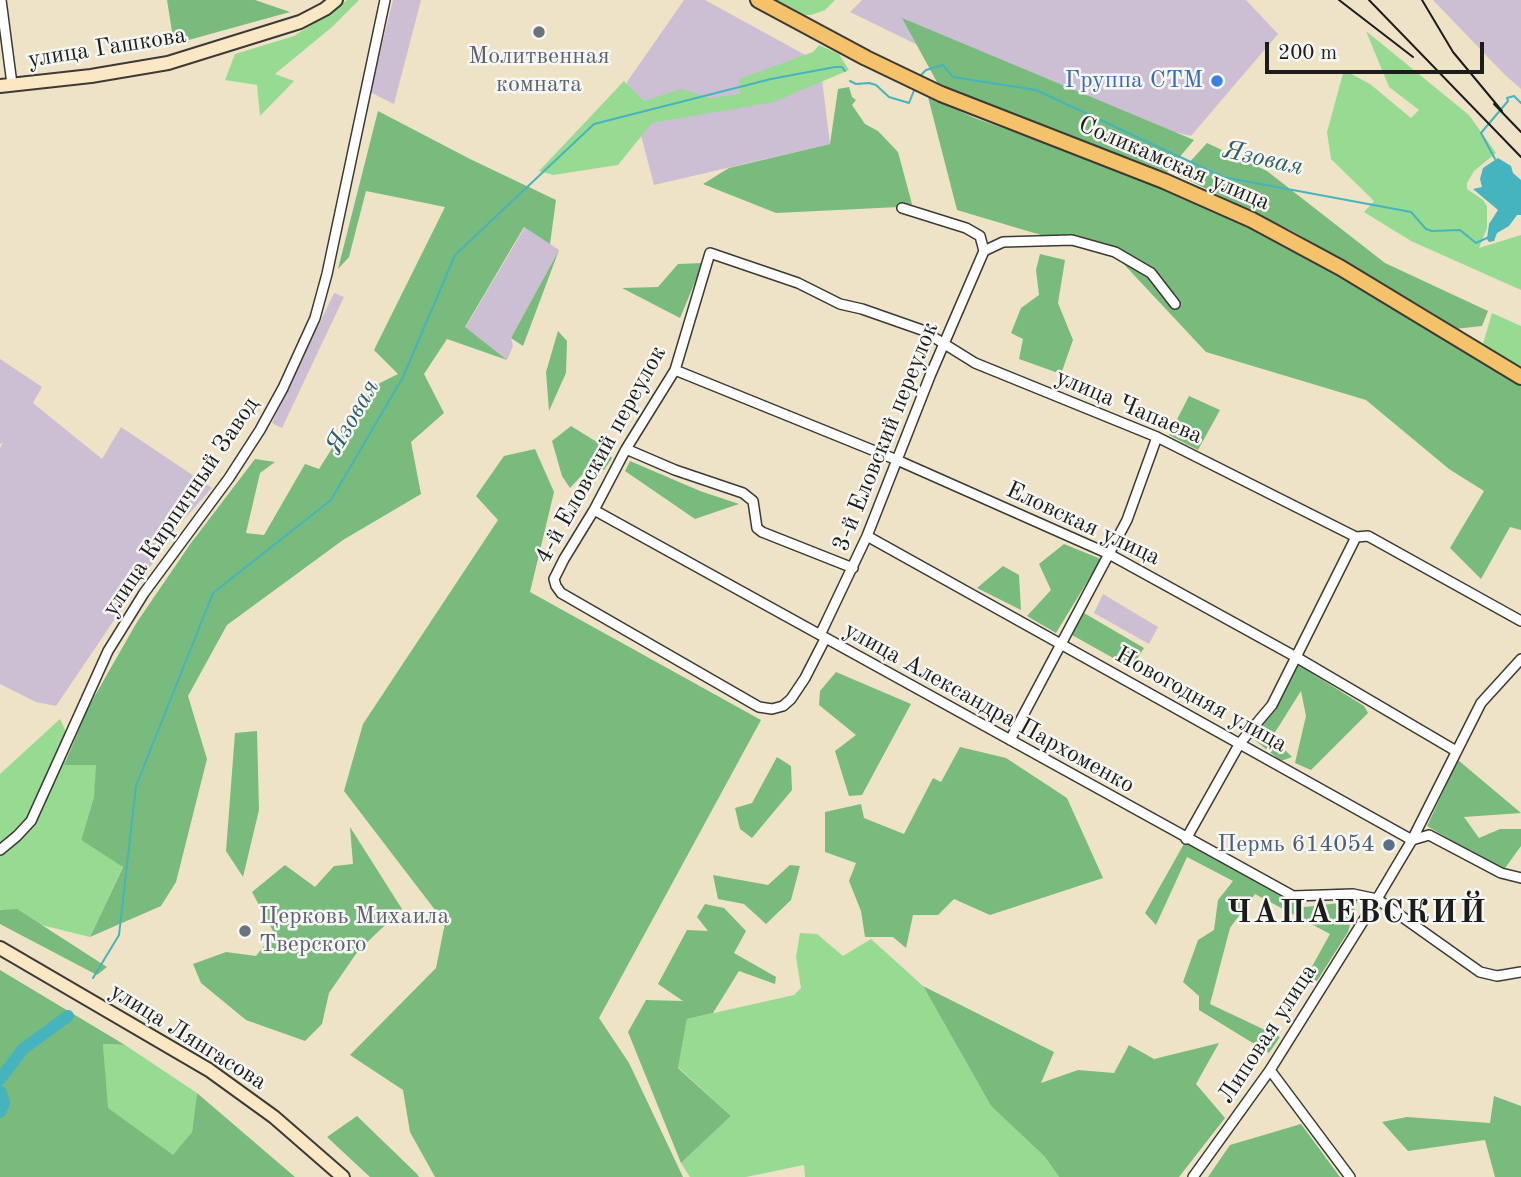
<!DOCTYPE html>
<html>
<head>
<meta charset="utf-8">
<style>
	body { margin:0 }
	#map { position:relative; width:1521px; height:1177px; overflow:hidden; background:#eee3c6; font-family:"Old Standard TT",serif }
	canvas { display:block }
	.scale { position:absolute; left:1265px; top:42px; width:219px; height:32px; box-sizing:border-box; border:4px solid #1c1c1c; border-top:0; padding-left:9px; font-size:21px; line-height:24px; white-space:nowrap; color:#1c1c1c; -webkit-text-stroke:5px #f6f6f2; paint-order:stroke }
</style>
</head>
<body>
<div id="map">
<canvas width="1521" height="1177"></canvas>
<div class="scale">200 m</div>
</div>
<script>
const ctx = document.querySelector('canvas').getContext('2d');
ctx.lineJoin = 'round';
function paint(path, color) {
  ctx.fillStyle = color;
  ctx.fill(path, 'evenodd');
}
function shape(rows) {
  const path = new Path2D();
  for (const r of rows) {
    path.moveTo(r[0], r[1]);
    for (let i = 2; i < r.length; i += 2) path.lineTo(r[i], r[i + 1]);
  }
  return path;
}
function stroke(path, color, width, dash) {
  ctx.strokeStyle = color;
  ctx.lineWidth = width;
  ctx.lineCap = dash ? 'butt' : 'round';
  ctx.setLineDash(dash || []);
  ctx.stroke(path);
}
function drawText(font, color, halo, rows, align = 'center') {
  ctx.font = font + ' "Old Standard TT",serif';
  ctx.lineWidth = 5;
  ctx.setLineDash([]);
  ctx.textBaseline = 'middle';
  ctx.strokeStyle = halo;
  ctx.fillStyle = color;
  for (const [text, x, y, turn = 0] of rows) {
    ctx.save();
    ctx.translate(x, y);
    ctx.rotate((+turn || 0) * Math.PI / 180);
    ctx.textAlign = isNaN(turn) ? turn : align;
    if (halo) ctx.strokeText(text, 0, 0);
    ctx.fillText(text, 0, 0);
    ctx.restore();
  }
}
const industrial = shape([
	[393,0,421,0,394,104,370,92],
	[684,0,705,0,820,63,830,144,654,185,627,82],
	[862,0,1246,0,1278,34,1191,136,1020,95,850,12],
	[1433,0,1521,0,1521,89,1504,74],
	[525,227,559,250,511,338,513,346,507,360,465,328],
	[334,293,344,297,282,428,272,423],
	[0,359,42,387,33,403,102,459,121,427,212,488,177,527,56,706,36,702,0,684,0,448,3,443,0,444],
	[1103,594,1158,627,1149,644,1094,613]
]);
const green = shape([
	[347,0,359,0,332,27,275,74,294,81,260,116,257,85,225,80,235,54,294,36,330,13],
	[776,0,835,0,825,10,811,15,805,15],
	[1366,31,1469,115,1496,153,1474,171,1467,183,1467,189,1483,200,1487,206,1487,228,1479,248,1521,235,1521,290,1411,241,1364,212,1374,201,1331,159,1327,132,1344,70,1370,84,1411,118,1419,110,1389,87],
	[819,45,839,54,849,70,774,102,652,123,618,165,553,175,539,171,624,81,644,101,681,89,710,98,740,94,739,79,813,52],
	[1492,313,1521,326,1521,369,1483,344],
	[60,719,65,730,65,765,97,765,94,797,81,840,123,866,90,937,17,919,0,909,0,774],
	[800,933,817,934,843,956,871,939,923,986,991,1106,1045,1157,1059,1177,805,1177,804,1165,746,1177,690,1177,681,1163,731,1116,678,1067,687,1019,794,995,801,988,796,957],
	[103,1044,125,1045,197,1093,192,1132,173,1156,107,1108]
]);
const forest = shape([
	[167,0,255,0,290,12,174,44],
	[902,18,1194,140,1167,172,970,98,938,84],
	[849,87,852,97,856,100,852,105,865,124,878,131,898,152,912,204,899,207,776,213,703,184,729,168,830,144,838,89],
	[928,97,975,118,1167,187,1255,231,1334,274,1521,386,1521,530,1510,527,1481,579,1450,548,1484,491,1449,469,1366,400,1206,352,1118,258,957,210],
	[378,111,470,159,556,200,550,244,524,227,465,327,507,360,447,339,424,374,444,413,411,442,421,494,343,540,227,625,188,696,207,759,176,882,161,906,90,937,123,867,81,840,94,797,96,765,64,765,89,706,137,622,191,543,255,459,275,462,260,473,246,533,264,535,305,464,319,469,370,388,398,374,374,350,445,207,366,191,349,257,338,269],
	[1207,143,1267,171,1385,263,1488,311,1482,326,1455,329,1436,315,1294,232,1178,175],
	[559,250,523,346,511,338],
	[1040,254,1065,260,1058,303,1073,340,1061,374,1019,359,1023,339,1011,333,1021,308,1039,295,1036,270],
	[703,263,680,318,622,288,658,287,678,264],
	[558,331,567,341,566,373,549,411,546,372],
	[1189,396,1220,410,1198,450,1169,435],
	[571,426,600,444,612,458,604,470,594,462,570,488,562,476,552,441],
	[535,449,554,492,530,592,761,720,599,1018,629,1063,683,1177,435,1177,410,1132,403,1090,350,1055,436,968,445,923,344,791,363,724,498,520,476,496,504,456],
	[630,461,700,491,739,504,695,519,625,471],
	[1064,544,1101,559,1056,633,1027,616,1051,590,1039,564],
	[1003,566,1019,575,1021,610,977,588],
	[1084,613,1144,648,1131,668,1072,635],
	[1297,664,1364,706,1368,713,1311,770,1295,763,1306,716,1301,691,1272,737,1292,757,1281,761,1251,737],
	[836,672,911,704,862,795,849,796,835,751,856,735,819,705,820,691],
	[257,731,259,810,243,877,226,851,235,733],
	[960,747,1006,758,1067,798,1103,878,990,915,954,899,938,915,913,915,906,948,893,937,865,937,861,911,849,881,856,863,825,852,825,812,861,804,864,818,904,834,933,778,941,782],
	[777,757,791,766,792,790,752,838,740,829,735,808,752,803],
	[1458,760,1521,813,1464,817,1479,838,1500,829,1521,829,1521,846,1503,871,1427,826],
	[350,827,402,909,358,951,329,993,322,1024,305,1041,246,1020,201,983,193,964,226,952,256,956,274,933,252,892,285,865,315,887,334,866,353,864],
	[1185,842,1305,907,1357,901,1348,932,1315,984,1305,979,1330,934,1255,894,1230,928,1210,1004,1280,1037,1269,1053,1199,1010,1199,996,1183,982,1198,940,1214,930,1218,900,1233,881,1187,857,1156,925,1145,913],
	[790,865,800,866,791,900,766,924,744,904,718,899,713,875,768,885],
	[705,904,724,908,746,931,734,953,776,977,775,984,739,971,713,1013,687,1019,678,1068,731,1116,681,1163,628,1032,646,1000,683,1001,658,984,687,930,708,931,697,917],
	[17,909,107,967,97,975,0,924,0,910],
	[0,970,125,1045,103,1044,108,1108,173,1155,192,1132,197,1093,295,1177,0,1177],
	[923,986,1054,1052,1041,1083,1078,1070,1114,1073,1129,1045,1154,1059,1219,1043,1196,1084,1225,1118,1179,1177,1059,1177,1045,1157,991,1106],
	[1494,1096,1521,1106,1521,1177,1495,1177,1485,1140,1408,1151,1382,1122,1407,1117,1490,1123],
	[357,1116,417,1174,419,1177,370,1177,327,1137],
	[1301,1124,1340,1177,1208,1177,1230,1145]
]);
const water = shape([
	[1498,158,1511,166,1513,173,1521,180,1521,215,1517,215,1509,226,1497,233,1494,241,1489,242,1487,239,1489,224,1498,210,1473,189,1482,187,1480,179,1483,168]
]);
const stream = shape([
	[920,76,926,70,943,65,953,77,1036,90,1223,177,1411,212,1426,229,1432,231,1460,230,1476,243,1489,237],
	[850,81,856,84,869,83,876,85,889,97,909,103,915,88],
	[1495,159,1481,133,1508,101,1507,98,1514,96,1521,103],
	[93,978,119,935,136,786,213,593,331,500,403,377,455,255,594,124,771,79,835,67,842,67,845,71]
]);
const river = shape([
	[0,1079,23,1049,68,1016],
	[0,1091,4,1103,0,1112]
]);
const street = shape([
	[1,0,12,84],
	[902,208,966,228,980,236,984,251],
	[984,251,1003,242,1072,240,1115,252,1151,273,1175,304],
	[675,370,897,460,1109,554,1296,657,1456,751],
	[626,449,675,470,743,493,753,501,757,528,762,532,853,568],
	[594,510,1293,896,1353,894,1377,899,1480,972,1497,976,1521,972],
	[867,536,1412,840,1429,835,1501,873,1521,878],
	[820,635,867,536,930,376,984,251],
	[825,639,805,678,791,699,783,706,772,709,759,707,561,593,556,586,554,579,564,559,594,510,626,449,675,370,710,253,798,283,840,304,862,309,922,330,975,363,1157,437,1356,537,1368,536,1521,621],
	[1010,740,1127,520,1157,437],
	[1186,839,1240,743,1272,705,1356,537],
	[0,850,17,836,31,821,108,651,144,593,229,478,260,430,283,388,315,318,327,274,385,0],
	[1270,1070,1350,1177],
	[1193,1177,1270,1070,1377,899,1412,840,1481,703,1521,659]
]);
const secondary = shape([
	[0,86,91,76,168,63,300,22,325,9,336,0],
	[0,948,209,1070,274,1117,343,1177]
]);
const primary = shape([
	[758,0,866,58,941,94,1164,181,1252,220,1341,268,1521,377]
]);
const rail = shape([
	[1339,0,1413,57],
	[1369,0,1521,157],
	[1422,0,1453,52,1502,111],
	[1494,104,1521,132]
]);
const markers = [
	[539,32,7,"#6b7280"],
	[1217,81,7,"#3f7fe0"],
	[1389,845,7,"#5c6f8a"],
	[245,931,7,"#6b7280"]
];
const streetNames = [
	["улица Гашкова",107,48,-9],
	["Соликамская улица",1174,164,23],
	["улица Чапаева",1129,407,23],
	["3-й Еловский переулок",886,437,-68],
	["4-й Еловский переулок",601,455,-61],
	["улица Кирпичный Завод",181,507,-56],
	["Еловская улица",1083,524,25],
	["Новогодняя улица",1201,700,29],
	["улица Александра Пархоменко",989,708,29],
	["Липовая улица",1268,1034,-57],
	["улица Лянгасова",188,1037,32]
];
const worshipNames = [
	["Молитвенная",539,57],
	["комната",539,85],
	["Церковь Михаила",259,917,"left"],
	["Тверского",259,945,"left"]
];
const shopNames = [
	["Группа СТМ",1203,81]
];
const serviceNames = [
	["Пермь 614054",1375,845]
];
const waterNames = [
	["Язовая",1263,159,13],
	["Язовая",353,417,-60]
];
const districtNames = [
	["ЧАПАЕВСКИЙ",1357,914]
];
paint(industrial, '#ccbfd4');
paint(green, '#97db93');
paint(forest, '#79bb7d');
paint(water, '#45b4be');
stroke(stream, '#45b4be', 2);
stroke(river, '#45b4be', 12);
stroke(street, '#3c3a36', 12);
stroke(secondary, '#3c3a36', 16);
stroke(primary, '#3c3a36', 18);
stroke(street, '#fff', 9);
stroke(secondary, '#fae7c3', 12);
stroke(primary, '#f3c26a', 14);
stroke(rail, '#1c1c1c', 2);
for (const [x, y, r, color] of markers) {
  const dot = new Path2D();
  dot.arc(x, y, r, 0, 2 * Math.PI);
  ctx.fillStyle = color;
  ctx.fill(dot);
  stroke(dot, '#f6f6f2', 2.5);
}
drawText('24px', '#1c1c1c', '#f6f6f2', streetNames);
drawText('24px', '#5b616d', '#f6f6f2', worshipNames);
drawText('24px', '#366cbe', '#f6f6f2', shopNames, 'right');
drawText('24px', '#4e5e75', '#f6f6f2', serviceNames, 'right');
drawText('italic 26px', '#2e6065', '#f6f6f2', waterNames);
ctx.letterSpacing = '2px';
drawText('bold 32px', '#1c1c1c', '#f6f6f2', districtNames);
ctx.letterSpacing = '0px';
</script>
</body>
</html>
